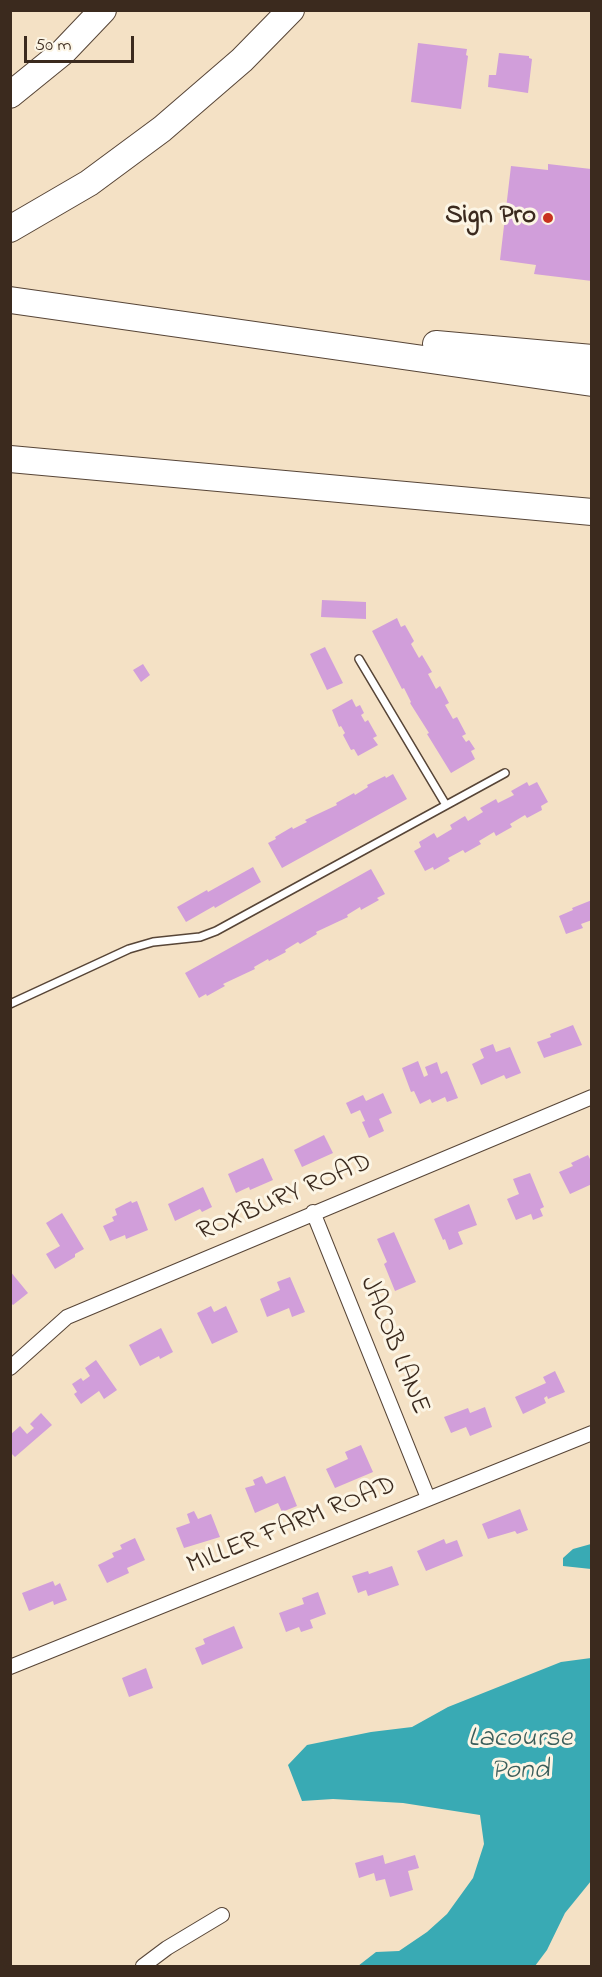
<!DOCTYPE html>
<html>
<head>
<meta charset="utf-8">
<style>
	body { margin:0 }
	#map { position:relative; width:602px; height:1977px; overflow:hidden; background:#f4e1c5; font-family:"Indie Flower",sans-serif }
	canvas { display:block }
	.frame { position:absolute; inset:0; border:12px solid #3b2a1e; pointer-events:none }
	.scale { position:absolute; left:24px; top:36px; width:110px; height:27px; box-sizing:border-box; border:3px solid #3b2a1e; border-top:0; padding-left:8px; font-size:18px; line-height:21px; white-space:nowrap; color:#3b2a1e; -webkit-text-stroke:4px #fcf5e5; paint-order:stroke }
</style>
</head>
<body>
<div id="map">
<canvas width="602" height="1977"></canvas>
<div class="frame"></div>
<div class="scale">50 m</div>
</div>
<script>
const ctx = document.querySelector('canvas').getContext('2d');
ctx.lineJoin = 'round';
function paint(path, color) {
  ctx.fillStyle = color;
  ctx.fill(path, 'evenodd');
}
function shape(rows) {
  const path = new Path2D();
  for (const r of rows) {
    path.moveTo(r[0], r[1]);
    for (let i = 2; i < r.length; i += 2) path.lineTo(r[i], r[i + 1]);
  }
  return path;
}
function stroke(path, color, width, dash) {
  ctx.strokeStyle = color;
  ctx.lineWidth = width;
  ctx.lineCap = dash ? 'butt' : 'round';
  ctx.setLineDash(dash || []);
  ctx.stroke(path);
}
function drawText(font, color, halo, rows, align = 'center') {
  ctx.font = font + ' "Indie Flower",sans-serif';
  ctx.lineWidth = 6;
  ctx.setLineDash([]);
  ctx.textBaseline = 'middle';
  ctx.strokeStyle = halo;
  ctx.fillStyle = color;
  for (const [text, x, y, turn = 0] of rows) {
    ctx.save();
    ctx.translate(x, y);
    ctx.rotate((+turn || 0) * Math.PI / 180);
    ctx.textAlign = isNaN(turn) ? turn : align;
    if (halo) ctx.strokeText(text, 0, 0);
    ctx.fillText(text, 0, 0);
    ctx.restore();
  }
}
const water = shape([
	[591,1544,591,1569,563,1566,563,1558,573,1549],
	[591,1658,591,1881,565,1913,547,1950,535,1966,358,1966,376,1952,399,1951,427,1932,447,1914,473,1878,484,1844,480,1815,403,1803,333,1799,302,1801,288,1765,307,1745,371,1732,412,1727,448,1707,561,1662]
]);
const building = shape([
	[418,43,467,49,466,55,468,56,461,109,411,102],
	[499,53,529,56,529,58,532,59,528,93,488,87,489,75,496,75],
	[548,164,591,169,592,281,534,274,536,265,500,260,511,166,548,170],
	[322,600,366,602,366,619,321,617],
	[397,618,401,627,405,625,414,641,411,644,419,658,422,655,432,672,428,674,436,689,440,686,449,703,445,705,453,719,457,717,466,734,462,736,466,742,469,740,475,749,471,751,475,759,451,773,427,734,429,733,410,703,411,702,404,688,402,689,372,631],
	[325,647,343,683,327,690,310,654],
	[143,664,150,675,141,682,133,670],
	[352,699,356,707,360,705,364,713,361,715,365,722,368,720,377,736,373,738,378,745,358,756,354,749,351,750,343,735,345,733,341,726,339,727,332,710],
	[393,774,407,799,282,868,268,843,276,839,275,837,292,827,293,829,307,822,305,820,337,805,336,803,354,793,355,795,368,787,367,785,385,776,386,778],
	[527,782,529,786,537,782,548,802,541,806,542,810,527,818,525,815,510,824,512,827,496,836,494,832,479,841,481,844,465,853,463,850,448,858,450,861,434,870,433,867,425,871,414,851,421,847,419,842,434,833,437,838,452,829,450,825,465,816,468,821,483,812,480,808,496,799,498,803,514,795,511,791],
	[253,867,261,882,215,908,214,906,186,922,177,907,207,890,208,892],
	[371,869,385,894,377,898,379,900,361,910,360,907,347,915,348,917,316,932,317,934,300,944,298,942,285,950,286,952,269,961,268,959,254,967,255,969,223,984,225,986,207,996,206,994,199,998,185,973],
	[592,900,592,920,581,924,583,928,566,934,559,916,573,910,572,908],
	[573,1025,582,1045,544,1058,537,1042,551,1037,550,1034],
	[493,1044,496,1052,510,1047,521,1073,506,1079,504,1075,481,1085,472,1064,484,1058,480,1049],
	[418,1061,424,1077,428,1075,425,1067,437,1062,441,1074,447,1071,458,1098,447,1102,445,1097,432,1103,430,1099,420,1104,414,1091,411,1092,402,1068],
	[383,1093,392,1113,379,1119,384,1131,369,1138,362,1122,365,1121,360,1110,351,1114,346,1103,363,1095,366,1101],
	[324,1135,333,1153,302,1167,294,1150],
	[588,1155,592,1163,592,1184,570,1194,559,1172,573,1166,571,1163],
	[263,1158,273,1180,250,1190,249,1187,236,1193,228,1174],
	[530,1173,544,1207,540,1209,543,1216,533,1220,531,1214,516,1220,507,1199,519,1194,513,1179],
	[203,1187,212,1207,202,1212,200,1209,175,1221,168,1204],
	[131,1201,132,1203,137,1201,148,1230,126,1239,125,1235,110,1241,103,1226,114,1221,112,1217,117,1215,115,1209],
	[469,1204,477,1225,458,1232,463,1244,449,1250,445,1239,443,1240,434,1219],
	[62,1213,84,1249,75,1254,75,1257,55,1269,46,1254,60,1246,46,1223],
	[394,1232,416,1282,395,1291,384,1264,387,1262,377,1239],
	[10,1271,28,1293,13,1305,10,1302],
	[290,1277,305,1312,292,1317,289,1308,267,1317,260,1299,280,1290,277,1282],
	[211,1306,214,1312,226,1306,238,1332,212,1344,197,1313],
	[161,1328,173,1352,160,1359,159,1356,140,1366,129,1345],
	[96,1360,117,1390,104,1399,99,1391,81,1404,74,1394,77,1392,72,1384,81,1378,83,1381,90,1376,85,1368],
	[555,1371,565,1392,548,1399,547,1396,544,1398,546,1403,523,1414,515,1397,546,1383,543,1377],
	[485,1407,492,1427,470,1436,466,1427,451,1433,444,1417,468,1408,470,1413],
	[41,1413,52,1425,15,1457,10,1452,10,1435,20,1426,27,1434,34,1428,30,1424],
	[361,1445,373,1472,335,1488,326,1469,348,1459,345,1452],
	[262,1476,266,1484,285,1476,297,1506,282,1512,278,1503,255,1513,245,1488,255,1485,253,1480],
	[520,1509,528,1530,517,1534,515,1531,488,1539,482,1524],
	[194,1511,198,1519,211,1514,220,1537,184,1548,176,1528,190,1523,187,1514],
	[135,1538,145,1560,127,1568,129,1573,107,1583,98,1565,114,1557,112,1553,122,1549,120,1545],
	[444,1539,446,1544,457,1540,463,1556,426,1571,417,1551],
	[392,1566,399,1585,368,1596,366,1590,358,1593,352,1576,368,1571,369,1574],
	[53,1581,55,1586,60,1583,67,1600,54,1605,53,1601,29,1611,22,1593],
	[318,1592,326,1614,310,1620,313,1628,301,1632,299,1627,286,1632,279,1613,304,1604,302,1598],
	[234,1626,243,1648,202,1665,195,1648,205,1644,203,1639],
	[146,1668,153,1688,129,1697,122,1678],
	[383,1855,385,1864,415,1855,419,1868,408,1871,413,1890,390,1897,385,1879,376,1881,374,1873,359,1878,355,1863]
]);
const lane = shape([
	[359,659,446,805],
	[10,1004,129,949,153,942,200,937,216,931,505,773]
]);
const street = shape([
	[313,1212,428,1498],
	[10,1368,67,1317,592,1097],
	[10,1667,592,1433],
	[143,1966,167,1948,222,1915]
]);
const highway = shape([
	[10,95,63,52,103,10],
	[10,229,89,183,162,129,242,60,291,10],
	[10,300,592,383],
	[436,344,592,358],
	[10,459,592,512]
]);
const markers = [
	[548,218,6,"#c8321e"]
];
const poiNames = [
	["Sign Pro",536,218]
];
const streetNames = [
	["ROXBURY ROAD",285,1199,-23],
	["JACOB LANE",393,1346,68],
	["MILLER FARM ROAD",292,1527,-22]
];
const waterNames = [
	["Lacourse",520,1740],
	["Pond",520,1772]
];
paint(water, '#39aab4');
paint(building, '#d19eda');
stroke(lane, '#574537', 10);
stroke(street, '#574537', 16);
stroke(highway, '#574537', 28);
stroke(lane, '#fff', 7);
stroke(street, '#fff', 14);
stroke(highway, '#fff', 26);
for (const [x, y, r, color] of markers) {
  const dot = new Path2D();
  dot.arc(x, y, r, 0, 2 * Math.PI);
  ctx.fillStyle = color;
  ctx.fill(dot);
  stroke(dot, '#fcf5e5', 2);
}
drawText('bold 27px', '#3b2a1e', '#fcf5e5', poiNames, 'right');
drawText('27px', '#3b2a1e', '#fcf5e5', streetNames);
drawText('italic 28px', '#3a5d5a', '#fcf5e5', waterNames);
</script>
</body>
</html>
